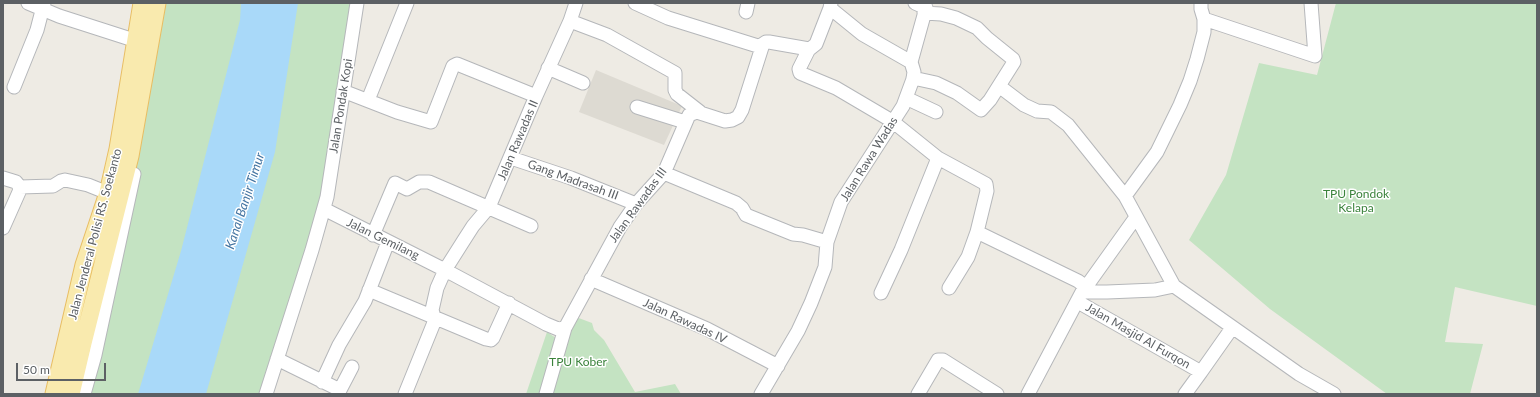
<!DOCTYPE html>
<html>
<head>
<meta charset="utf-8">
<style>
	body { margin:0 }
	#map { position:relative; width:1540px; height:397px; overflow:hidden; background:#eeebe4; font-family:Lato,sans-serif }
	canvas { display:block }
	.frame { position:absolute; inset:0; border:4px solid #5c6064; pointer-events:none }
	.scale { position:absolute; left:16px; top:363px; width:90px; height:18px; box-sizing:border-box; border:2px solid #5c6064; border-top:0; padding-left:5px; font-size:12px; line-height:14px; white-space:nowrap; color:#5c6064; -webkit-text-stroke:3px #fff; paint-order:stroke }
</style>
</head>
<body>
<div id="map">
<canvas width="1540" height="397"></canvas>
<div class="frame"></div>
<div class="scale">50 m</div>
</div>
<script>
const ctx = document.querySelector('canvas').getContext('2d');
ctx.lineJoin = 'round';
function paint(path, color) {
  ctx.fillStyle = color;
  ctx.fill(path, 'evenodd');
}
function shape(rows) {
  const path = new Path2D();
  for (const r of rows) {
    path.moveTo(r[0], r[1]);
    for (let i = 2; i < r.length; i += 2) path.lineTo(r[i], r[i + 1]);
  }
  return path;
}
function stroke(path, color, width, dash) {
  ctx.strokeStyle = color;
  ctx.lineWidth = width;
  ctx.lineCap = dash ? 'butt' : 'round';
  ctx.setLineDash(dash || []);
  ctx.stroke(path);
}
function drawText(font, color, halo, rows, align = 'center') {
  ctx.font = font + ' Lato,sans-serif';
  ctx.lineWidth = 3;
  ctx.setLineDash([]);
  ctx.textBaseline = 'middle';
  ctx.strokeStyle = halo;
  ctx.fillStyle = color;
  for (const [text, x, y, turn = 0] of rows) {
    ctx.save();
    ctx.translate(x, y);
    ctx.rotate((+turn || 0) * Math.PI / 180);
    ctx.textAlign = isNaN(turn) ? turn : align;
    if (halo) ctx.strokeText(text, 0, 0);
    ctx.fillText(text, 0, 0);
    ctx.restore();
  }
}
const education = shape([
	[596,70,682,106,664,145,579,112]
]);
const green = shape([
	[157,3,355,3,327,197,266,394,71,394],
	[1336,3,1537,3,1537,306,1455,287,1445,342,1483,344,1470,394,1387,394,1270,309,1189,240,1226,175,1259,63,1317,75],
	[576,317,592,323,594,330,604,340,635,392,675,384,681,394,526,394,547,332,556,338]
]);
const water = shape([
	[241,3,298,3,275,152,206,394,138,394,181,251,240,20]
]);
const minor = shape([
	[28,3,59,16,143,43],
	[635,3,668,18,761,47],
	[746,12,748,3],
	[1204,19,1315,56,1311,3],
	[570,21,607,35,675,73,675,90,677,94,700,112],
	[809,49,799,69,800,73,836,88,892,121,938,158,986,184,987,191,977,232,968,257,949,288],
	[911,62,926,8,915,3],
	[548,68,583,83],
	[913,78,936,83,957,93,981,110,990,100,1014,62,1013,59,987,38,977,28,956,18,941,14,924,13],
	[999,86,1024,105,1037,111,1051,112,1068,125,1125,196,1174,286,1299,374,1334,394],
	[14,87,37,30,44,3],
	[343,91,397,112,431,122,453,66,457,64,536,96],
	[906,98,936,112],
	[368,100,407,3],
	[637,107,685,122],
	[511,158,571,178,636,204],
	[664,173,736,203,742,208,746,215,793,234,803,235,827,242],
	[3,178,16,182,20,187,19,192,3,228],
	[20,187,53,186,61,181,65,180,88,185,108,193],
	[1125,196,1157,152,1180,105,1190,81,1197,59,1204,32,1204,19,1201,9,1201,3],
	[324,209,445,270,546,324,558,329,565,328,620,227,636,204,664,173,689,115,697,112,725,121,732,120,738,117,742,110,763,44,766,42,769,42,809,49,811,48,816,44,830,8],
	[977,232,1078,281,1086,287,1082,292],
	[373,235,395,183,407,189,419,182,429,182,531,226],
	[591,279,707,329,778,366],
	[1086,287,1136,217],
	[369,290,486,339,491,340,493,338,509,303],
	[881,293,901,250,938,158],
	[1078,302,1201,372,1232,328],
	[277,359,340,390,352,367],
	[322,382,339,345,365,301,388,242],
	[84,394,95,355,134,174],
	[266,394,312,250,327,197,357,3],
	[405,394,435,320,432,310,437,288,445,270,464,240,473,226,489,207,536,96,570,21,576,3],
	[546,394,565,328],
	[761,394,798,331,811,303,825,267,827,242,841,202,903,106,913,79,914,72,911,62,862,34,830,8,831,3],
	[918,394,938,360,943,360,997,394],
	[1028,394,1082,292,1107,292,1155,290,1174,286],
	[1185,394,1201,372]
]);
const major = shape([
	[54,394,84,265,108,193,118,149,142,3],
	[71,394,83,343,130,156,157,3]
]);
const streetNames = [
	["Jalan Pondak Kopi",341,106,-81],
	["Jalan Rawadas II",518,140,-67],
	["Jalan Rawa Wadas",869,159,-58],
	["Gang Madrasah III",573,180,20],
	["Jalan Rawadas III",638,205,-54],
	["Jalan Jenderal Polisi RS. Soekanto",95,234,-75],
	["Jalan Gemilang",383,239,26],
	["Jalan Rawadas IV",685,321,25],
	["Jalan Masjid Al Furqon",1138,336,30]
];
const parkNames = [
	["TPU Pondok",1356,194],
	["Kelapa",1356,208],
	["TPU Kober",578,362]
];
const waterNames = [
	["Kanal Banjir Timur",245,201,-72]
];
paint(education, '#dddad2');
paint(green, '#c4e3c2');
paint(water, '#a9d9f9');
stroke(minor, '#b5b7ba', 15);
stroke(major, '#e8bd63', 19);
stroke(minor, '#fff', 13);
stroke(major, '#f9eaae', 17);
drawText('12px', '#5c6064', '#fff', streetNames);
drawText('12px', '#3b833c', '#fff', parkNames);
drawText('italic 13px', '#4475a2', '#fff', waterNames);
</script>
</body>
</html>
